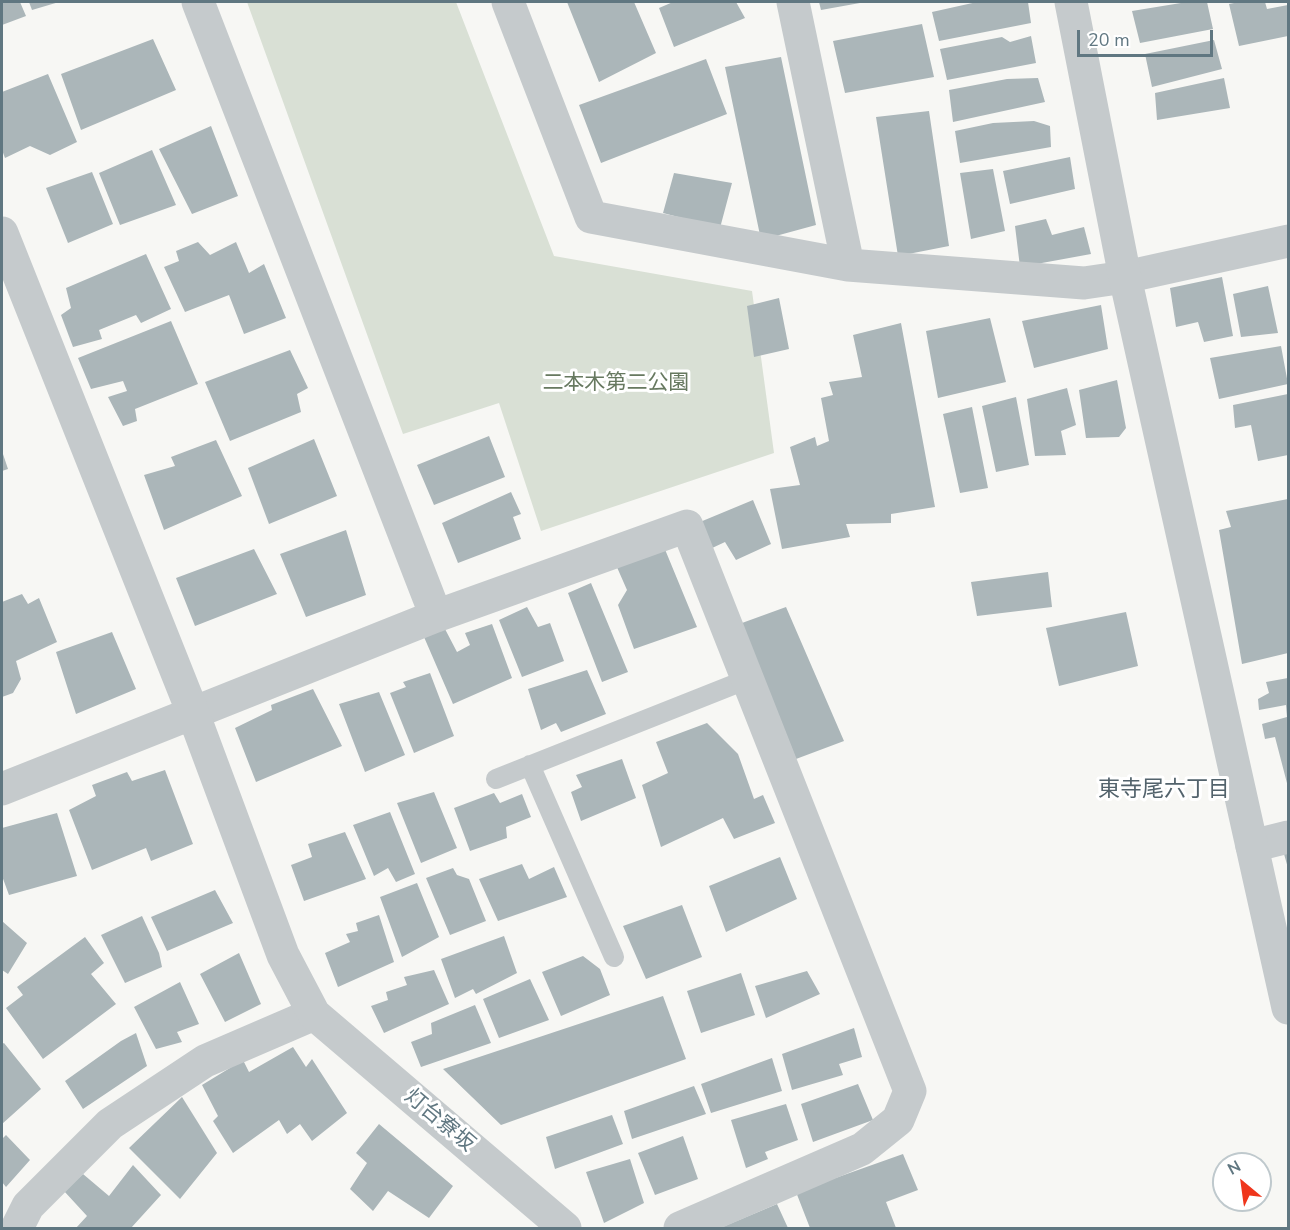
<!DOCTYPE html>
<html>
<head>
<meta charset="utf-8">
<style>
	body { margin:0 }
	#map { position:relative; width:1290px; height:1230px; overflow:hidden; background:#f7f7f4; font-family:"Nunito Sans",sans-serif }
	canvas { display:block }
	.frame { position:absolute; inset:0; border:3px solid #607781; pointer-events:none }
	.north { position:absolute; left:1212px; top:1152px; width:60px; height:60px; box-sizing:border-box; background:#fff; border:2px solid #bfc9cd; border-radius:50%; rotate:331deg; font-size:16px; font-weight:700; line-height:24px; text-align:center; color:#607781 }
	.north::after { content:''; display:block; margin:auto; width:21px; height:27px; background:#ef361c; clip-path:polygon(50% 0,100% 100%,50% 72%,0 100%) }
	.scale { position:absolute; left:1077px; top:30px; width:136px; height:27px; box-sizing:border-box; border:3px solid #607781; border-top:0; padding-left:8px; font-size:18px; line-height:21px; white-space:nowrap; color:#607781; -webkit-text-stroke:4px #fff; paint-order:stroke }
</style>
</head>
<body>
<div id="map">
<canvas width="1290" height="1230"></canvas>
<div class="frame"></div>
<div class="north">N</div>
<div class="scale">20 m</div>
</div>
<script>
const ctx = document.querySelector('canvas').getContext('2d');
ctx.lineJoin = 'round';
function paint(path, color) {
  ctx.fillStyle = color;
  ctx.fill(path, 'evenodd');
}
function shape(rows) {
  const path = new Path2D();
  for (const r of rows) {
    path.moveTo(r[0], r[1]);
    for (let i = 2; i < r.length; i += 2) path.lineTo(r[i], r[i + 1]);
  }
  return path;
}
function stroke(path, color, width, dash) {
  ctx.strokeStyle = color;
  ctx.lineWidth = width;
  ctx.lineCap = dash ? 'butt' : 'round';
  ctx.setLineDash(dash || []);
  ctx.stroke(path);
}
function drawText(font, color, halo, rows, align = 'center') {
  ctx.font = font + ' "Nunito Sans","Noto Sans JP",sans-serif';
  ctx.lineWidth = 6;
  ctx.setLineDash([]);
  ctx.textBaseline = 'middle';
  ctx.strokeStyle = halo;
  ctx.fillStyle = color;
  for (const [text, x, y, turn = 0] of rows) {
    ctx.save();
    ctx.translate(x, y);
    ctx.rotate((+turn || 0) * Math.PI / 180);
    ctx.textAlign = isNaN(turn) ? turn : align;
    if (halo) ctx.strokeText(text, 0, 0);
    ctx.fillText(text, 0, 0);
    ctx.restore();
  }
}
const green = shape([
	[247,2,456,2,554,256,752,291,774,453,541,531,499,403,403,434]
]);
const building = shape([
	[2,2,20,2,26,16,2,25],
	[29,2,59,2,32,10],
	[567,2,634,2,656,53,599,82],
	[673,2,736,2,745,18,674,47,659,8],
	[819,2,859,2,860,3,821,10],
	[977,2,1028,2,1031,23,939,41,932,12],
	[1187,2,1207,2,1213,29,1140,43,1132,11],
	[1239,2,1265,2,1267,9,1288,5,1288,36,1239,46,1229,4],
	[922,24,934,77,845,93,833,41],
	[1031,36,1036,63,947,80,940,49,1002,37,1010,42],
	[153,39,176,90,81,130,61,74],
	[1214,40,1222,69,1152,87,1145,54],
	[781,57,816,225,761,240,725,67],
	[706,59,727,114,601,163,579,105],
	[48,74,77,142,50,155,30,146,5,158,2,150,2,92],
	[1038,78,1045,102,953,122,949,90,1007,79],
	[1224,78,1230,108,1157,120,1155,93],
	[929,111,949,246,898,256,876,117],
	[1034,121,1050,126,1051,147,960,163,955,131,993,123],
	[211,126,238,196,192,214,159,149],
	[152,150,176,205,120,225,99,173],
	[1070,157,1075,189,1010,204,1003,171],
	[993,169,1005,231,971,239,960,173],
	[92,172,113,224,68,243,46,188],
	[674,173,732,183,720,228,663,213],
	[1046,219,1052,235,1084,227,1091,254,1020,267,1015,226],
	[198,242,210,255,236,242,249,273,264,264,286,318,244,334,229,295,185,312,164,267,179,261,176,251],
	[146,254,171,309,141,323,136,315,99,330,102,339,73,347,61,315,71,308,66,288],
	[1222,277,1233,336,1204,342,1198,322,1176,327,1170,288],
	[1268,286,1278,333,1241,337,1233,294],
	[779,298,789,349,754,357,747,306],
	[1101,305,1108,349,1034,368,1022,321],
	[990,318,1006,382,938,398,926,331],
	[171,321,198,384,135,409,137,421,123,426,108,397,127,391,123,381,91,389,78,358],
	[901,323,935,507,891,514,891,523,846,524,850,537,782,549,770,489,800,485,790,447,815,437,817,446,829,441,821,398,833,395,829,382,862,377,853,335],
	[1281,346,1288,384,1219,399,1210,358],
	[290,350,308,388,297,394,301,412,230,441,205,382],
	[1117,380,1126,428,1119,437,1086,438,1079,390],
	[1067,388,1076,425,1061,431,1066,455,1035,456,1027,399],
	[1288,394,1288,455,1258,461,1251,425,1235,428,1233,405],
	[1016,397,1029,465,996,472,982,406],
	[972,407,988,488,960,493,943,414],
	[489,436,505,477,434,505,417,465],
	[314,439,337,496,269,524,248,468],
	[216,440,242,496,164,530,144,475,175,466,171,457],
	[2,451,8,469,2,471],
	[511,492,521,514,513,517,521,539,458,563,442,523],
	[1288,499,1288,653,1242,664,1219,530,1231,527,1226,511],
	[753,500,771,544,736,560,725,542,710,549,700,522],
	[346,530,366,595,306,617,280,554],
	[664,547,697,627,634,649,618,605,627,590,616,565],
	[254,549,277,594,195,626,176,578],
	[1048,572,1052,607,977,616,971,582],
	[591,583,628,672,602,682,568,593],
	[22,594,28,604,39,598,57,642,16,661,21,679,13,693,2,697,2,602],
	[527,607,538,627,550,623,564,661,522,677,499,620],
	[786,607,844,741,796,759,742,623],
	[1126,612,1138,666,1059,686,1046,628],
	[492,624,512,678,453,704,424,637,445,629,457,652,470,645,465,633],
	[112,632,136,689,76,714,56,652],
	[587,670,606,714,561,732,556,723,541,730,528,689],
	[430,673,454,736,414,753,390,693,406,687,403,682],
	[1288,678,1288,787,1275,737,1265,739,1262,724,1287,717,1286,705,1259,710,1258,699,1269,693,1266,682],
	[313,689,342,746,256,782,235,728,272,710,271,705],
	[379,692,405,755,365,772,339,704],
	[707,723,738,754,754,799,763,795,775,823,734,839,723,818,661,847,642,785,668,773,656,742],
	[622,759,636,798,581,821,571,792,582,787,576,775],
	[165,770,193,844,151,861,146,848,92,870,69,810,96,796,92,785,127,772,132,781],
	[434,792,457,848,421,863,397,803],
	[494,793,500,803,522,794,531,817,506,827,507,838,470,851,454,808],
	[390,812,415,874,396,882,388,868,374,876,353,825],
	[57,813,77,876,9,895,2,876,2,828],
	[345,832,366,879,304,901,291,865,312,857,308,844],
	[1288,853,1288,868,1284,854],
	[780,857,797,899,726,932,709,886],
	[522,864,529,879,554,867,567,897,498,921,479,879],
	[453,868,457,875,469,879,486,921,450,935,426,878],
	[417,883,439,937,402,957,380,897],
	[215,890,233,923,167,951,151,917],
	[682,905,702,957,646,979,623,926],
	[379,915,394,962,338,987,325,953,350,942,346,934,358,931,356,923],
	[142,916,159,953,162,967,125,983,101,935],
	[2,921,27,943,8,974,2,970],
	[504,936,517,973,476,994,473,989,455,998,441,959],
	[85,937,104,963,91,974,116,1004,43,1059,6,1008,23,995,17,987],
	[239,953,261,1004,225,1022,200,974],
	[583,956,600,969,610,995,561,1016,542,972],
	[434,970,449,1004,384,1033,371,1006,388,1000,386,992,407,985,404,977],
	[807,971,820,994,766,1018,755,986],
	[741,973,755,1015,701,1033,687,991],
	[530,979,549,1020,499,1038,483,999],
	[180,982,199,1024,177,1032,182,1042,156,1049,134,1007],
	[663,996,686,1059,501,1125,443,1069],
	[475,1005,491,1043,421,1067,411,1042,432,1034,431,1023],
	[854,1028,862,1057,839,1064,843,1075,792,1090,782,1054],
	[136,1033,147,1066,83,1109,65,1081,121,1041],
	[4,1043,41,1089,2,1124,2,1044],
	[293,1047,306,1067,312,1059,347,1113,312,1141,300,1124,287,1134,279,1120,233,1153,213,1121,218,1116,202,1085,243,1060,249,1072],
	[772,1058,782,1091,711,1113,701,1084],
	[858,1084,873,1120,813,1142,801,1104],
	[694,1086,706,1114,632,1139,624,1111],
	[182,1097,217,1153,180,1199,129,1148],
	[786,1104,798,1140,765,1152,768,1159,746,1168,731,1120],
	[612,1115,623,1144,555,1169,546,1137],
	[379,1124,453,1186,429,1218,388,1191,373,1211,350,1189,367,1163,356,1153],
	[6,1135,30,1160,6,1187,2,1182,2,1139],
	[683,1136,698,1179,655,1195,638,1153],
	[903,1154,918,1190,886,1202,896,1228,810,1228,796,1192],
	[630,1159,644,1203,604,1223,586,1172],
	[133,1165,161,1195,131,1228,76,1228,87,1216,64,1191,83,1174,109,1196],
	[777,1204,788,1228,720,1228]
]);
const service = shape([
	[530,765,614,957],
	[496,779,748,679]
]);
const minor = shape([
	[198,2,436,616],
	[508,2,591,217,848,265,1084,283,1125,277,1288,241],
	[793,2,848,265],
	[193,713,436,616,687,526,910,1091,898,1120,862,1149,680,1228],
	[1252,846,1288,837],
	[17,1228,28,1206,110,1124,205,1061,314,1014]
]);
const tertiary = shape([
	[1071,2,1125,277,1288,1008],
	[2,233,193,713,283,955,314,1014,565,1228],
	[2,789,193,713]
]);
const parkNames = [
	["二本木第二公園",616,384]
];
const streetNames = [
	["灯台寮坂",439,1121,40]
];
const neighbourhoodNames = [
	["東寺尾六丁目",1164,791]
];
paint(green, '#d9e0d5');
paint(building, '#abb6b9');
stroke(service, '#c5cacc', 20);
stroke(minor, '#c5cacc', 33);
stroke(tertiary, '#c5cacc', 33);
drawText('21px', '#677960', '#fff', parkNames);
drawText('21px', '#607781', '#fff', streetNames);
drawText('22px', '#53636c', '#fff', neighbourhoodNames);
</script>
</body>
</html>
